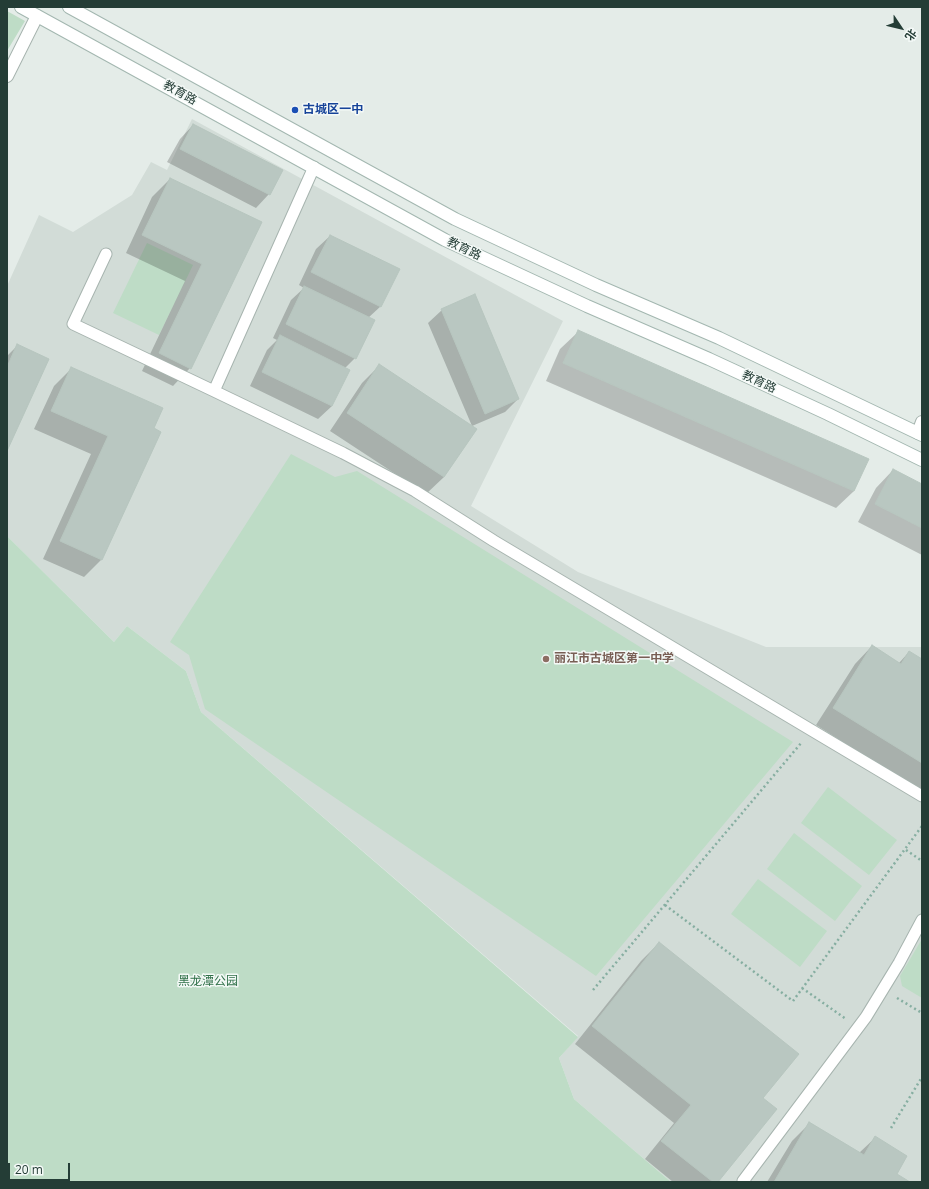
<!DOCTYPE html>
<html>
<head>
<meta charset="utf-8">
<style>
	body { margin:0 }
	#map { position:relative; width:929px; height:1189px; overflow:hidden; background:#e4ece8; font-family:"Open Sans","Noto Sans SC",sans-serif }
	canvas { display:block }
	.frame { position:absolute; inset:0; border:8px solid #243d36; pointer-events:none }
	.north { position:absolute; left:881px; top:8px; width:40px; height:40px; -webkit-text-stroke:3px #f4f9f7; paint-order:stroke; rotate:125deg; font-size:11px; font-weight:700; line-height:16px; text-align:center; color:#243d36 }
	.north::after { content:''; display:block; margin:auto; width:14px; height:18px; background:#243d36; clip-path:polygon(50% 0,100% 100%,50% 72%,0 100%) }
	.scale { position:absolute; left:8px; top:1163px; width:62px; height:18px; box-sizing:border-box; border:2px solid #243d36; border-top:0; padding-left:5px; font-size:12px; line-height:14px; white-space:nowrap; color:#243d36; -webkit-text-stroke:3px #f4f9f7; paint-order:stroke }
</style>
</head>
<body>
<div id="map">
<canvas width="929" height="1189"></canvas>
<div class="frame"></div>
<div class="north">北</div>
<div class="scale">20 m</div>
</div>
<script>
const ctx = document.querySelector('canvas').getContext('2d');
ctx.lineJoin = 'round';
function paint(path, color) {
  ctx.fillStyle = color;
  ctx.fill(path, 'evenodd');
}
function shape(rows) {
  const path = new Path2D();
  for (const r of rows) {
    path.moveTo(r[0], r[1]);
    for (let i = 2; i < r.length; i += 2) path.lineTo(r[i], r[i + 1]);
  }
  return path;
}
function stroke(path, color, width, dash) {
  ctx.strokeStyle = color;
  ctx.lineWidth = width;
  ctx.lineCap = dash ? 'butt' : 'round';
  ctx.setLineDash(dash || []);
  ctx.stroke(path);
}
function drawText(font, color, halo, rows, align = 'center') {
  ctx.font = font + ' "Open Sans","Noto Sans SC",sans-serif';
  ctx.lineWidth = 3;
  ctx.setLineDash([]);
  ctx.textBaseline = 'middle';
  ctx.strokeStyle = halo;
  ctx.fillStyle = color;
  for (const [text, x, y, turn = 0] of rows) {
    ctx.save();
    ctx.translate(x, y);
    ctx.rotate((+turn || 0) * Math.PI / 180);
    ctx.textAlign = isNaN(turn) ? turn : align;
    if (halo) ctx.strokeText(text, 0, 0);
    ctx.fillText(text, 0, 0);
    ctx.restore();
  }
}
const built = shape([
	[192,119,563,321,471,506,578,572,766,647,922,647,922,1182,671,1182,574,1099,559,1058,578,1036,201,712,186,671,127,626,114,642,7,536,7,286,39,215,73,232,132,195,151,162,167,170]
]);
const green = shape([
	[7,11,25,21,7,51],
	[147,243,193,265,159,335,113,313],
	[291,454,335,477,357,471,793,742,596,976,205,709,189,655,170,642],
	[7,536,114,642,127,626,186,671,201,712,578,1037,559,1058,574,1099,671,1182,7,1182],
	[828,787,897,840,869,875,801,823],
	[794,833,862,886,835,921,767,869],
	[758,879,827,931,800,967,731,914],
	[922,939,922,998,902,986,900,976]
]);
const shadow = shape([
	[193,125,269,194,256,208,167,162,180,139],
	[170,179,261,223,190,368,173,386,142,371,185,281,126,253,152,197],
	[330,236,381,306,368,318,355,358,345,368,332,406,318,419,250,386,267,350,277,340,273,338,291,300,304,288,299,285,316,249],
	[442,310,518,399,505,412,472,426,428,323],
	[578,332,867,459,854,491,836,508,546,381,560,349],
	[17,346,7,449,7,356],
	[379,366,444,477,426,494,330,431,362,383],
	[72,368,152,429,101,560,84,577,43,559,91,454,34,429,54,386],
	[893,470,922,485,922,555,858,522,876,488],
	[872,646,899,663,909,652,922,660,922,792,816,725,855,664],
	[659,943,762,1098,717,1182,673,1182,645,1159,674,1123,575,1044,641,961],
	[810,1123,859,1153,875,1138,895,1174,908,1182,767,1182,792,1141]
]);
const building = shape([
	[193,124,283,170,270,195,180,149,193,124],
	[170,178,262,222,191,369,159,353,202,264,142,235,170,178],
	[330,235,400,269,381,307,311,272,330,235],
	[304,286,375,320,356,359,286,324,304,286],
	[475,294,519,399,485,414,441,309,475,294],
	[578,330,869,459,854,491,563,363,578,330],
	[280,335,350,370,332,406,262,372,280,335],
	[17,344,49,359,7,451,7,367,17,344],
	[379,364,477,429,444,477,347,413,379,364],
	[71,367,163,408,154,428,161,432,102,560,60,541,108,436,51,411,71,367],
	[893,469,922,484,922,528,875,504,893,469],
	[872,645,901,664,909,651,922,659,922,763,833,708,872,645],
	[659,942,799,1054,763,1098,777,1109,718,1182,713,1182,661,1141,691,1105,592,1026,659,942],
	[809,1122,864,1155,875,1136,907,1156,897,1174,910,1182,774,1182,809,1122]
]);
const path = shape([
	[906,850,922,861],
	[665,905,793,1001,922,826],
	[802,988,846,1019],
	[593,990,802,742],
	[897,998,922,1013],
	[891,1128,922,1077]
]);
const lane = shape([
	[314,167,214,391,343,453,415,491,494,541,922,796],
	[106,254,73,324,214,391],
	[745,1182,743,1181,866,1017,899,963,922,920]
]);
const street = shape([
	[7,76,37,16],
	[918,433,922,422]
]);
const secondary = shape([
	[21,7,445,240,587,306,709,359,828,414,922,460],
	[69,7,455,219,596,285,719,338,922,435]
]);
const markers = [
	[295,110,4,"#1a4fb4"],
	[546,659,4,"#8d6e63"]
];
const streetNames = [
	["教育路",180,93,29],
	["教育路",464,249,26],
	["教育路",759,382,25]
];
const transitNames = [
	["古城区一中",303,110]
];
const educationNames = [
	["丽江市古城区第一中学",554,659]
];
const parkNames = [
	["黑龙潭公园",208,982]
];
paint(built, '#d2dcd7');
paint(green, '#bedcc6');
paint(shadow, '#0003');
paint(building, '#b9c7c1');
stroke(building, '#b7c6bf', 1);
stroke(lane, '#a7b4af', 13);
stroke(street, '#a7b4af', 14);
stroke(secondary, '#a3b7b0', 14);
stroke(path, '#86aea1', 2.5, [2, 3]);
stroke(lane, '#fff', 11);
stroke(street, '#fff', 12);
stroke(secondary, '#fff', 12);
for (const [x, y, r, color] of markers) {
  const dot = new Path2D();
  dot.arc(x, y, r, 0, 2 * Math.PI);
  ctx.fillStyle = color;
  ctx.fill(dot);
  stroke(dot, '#f4f9f7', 1.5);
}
drawText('12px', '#243d36', '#f4f9f7', streetNames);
drawText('bold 12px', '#164399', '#f4f9f7', transitNames, 'left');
drawText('bold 12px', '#785e54', '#f4f9f7', educationNames, 'left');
drawText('12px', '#31714a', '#f4f9f7', parkNames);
</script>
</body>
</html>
